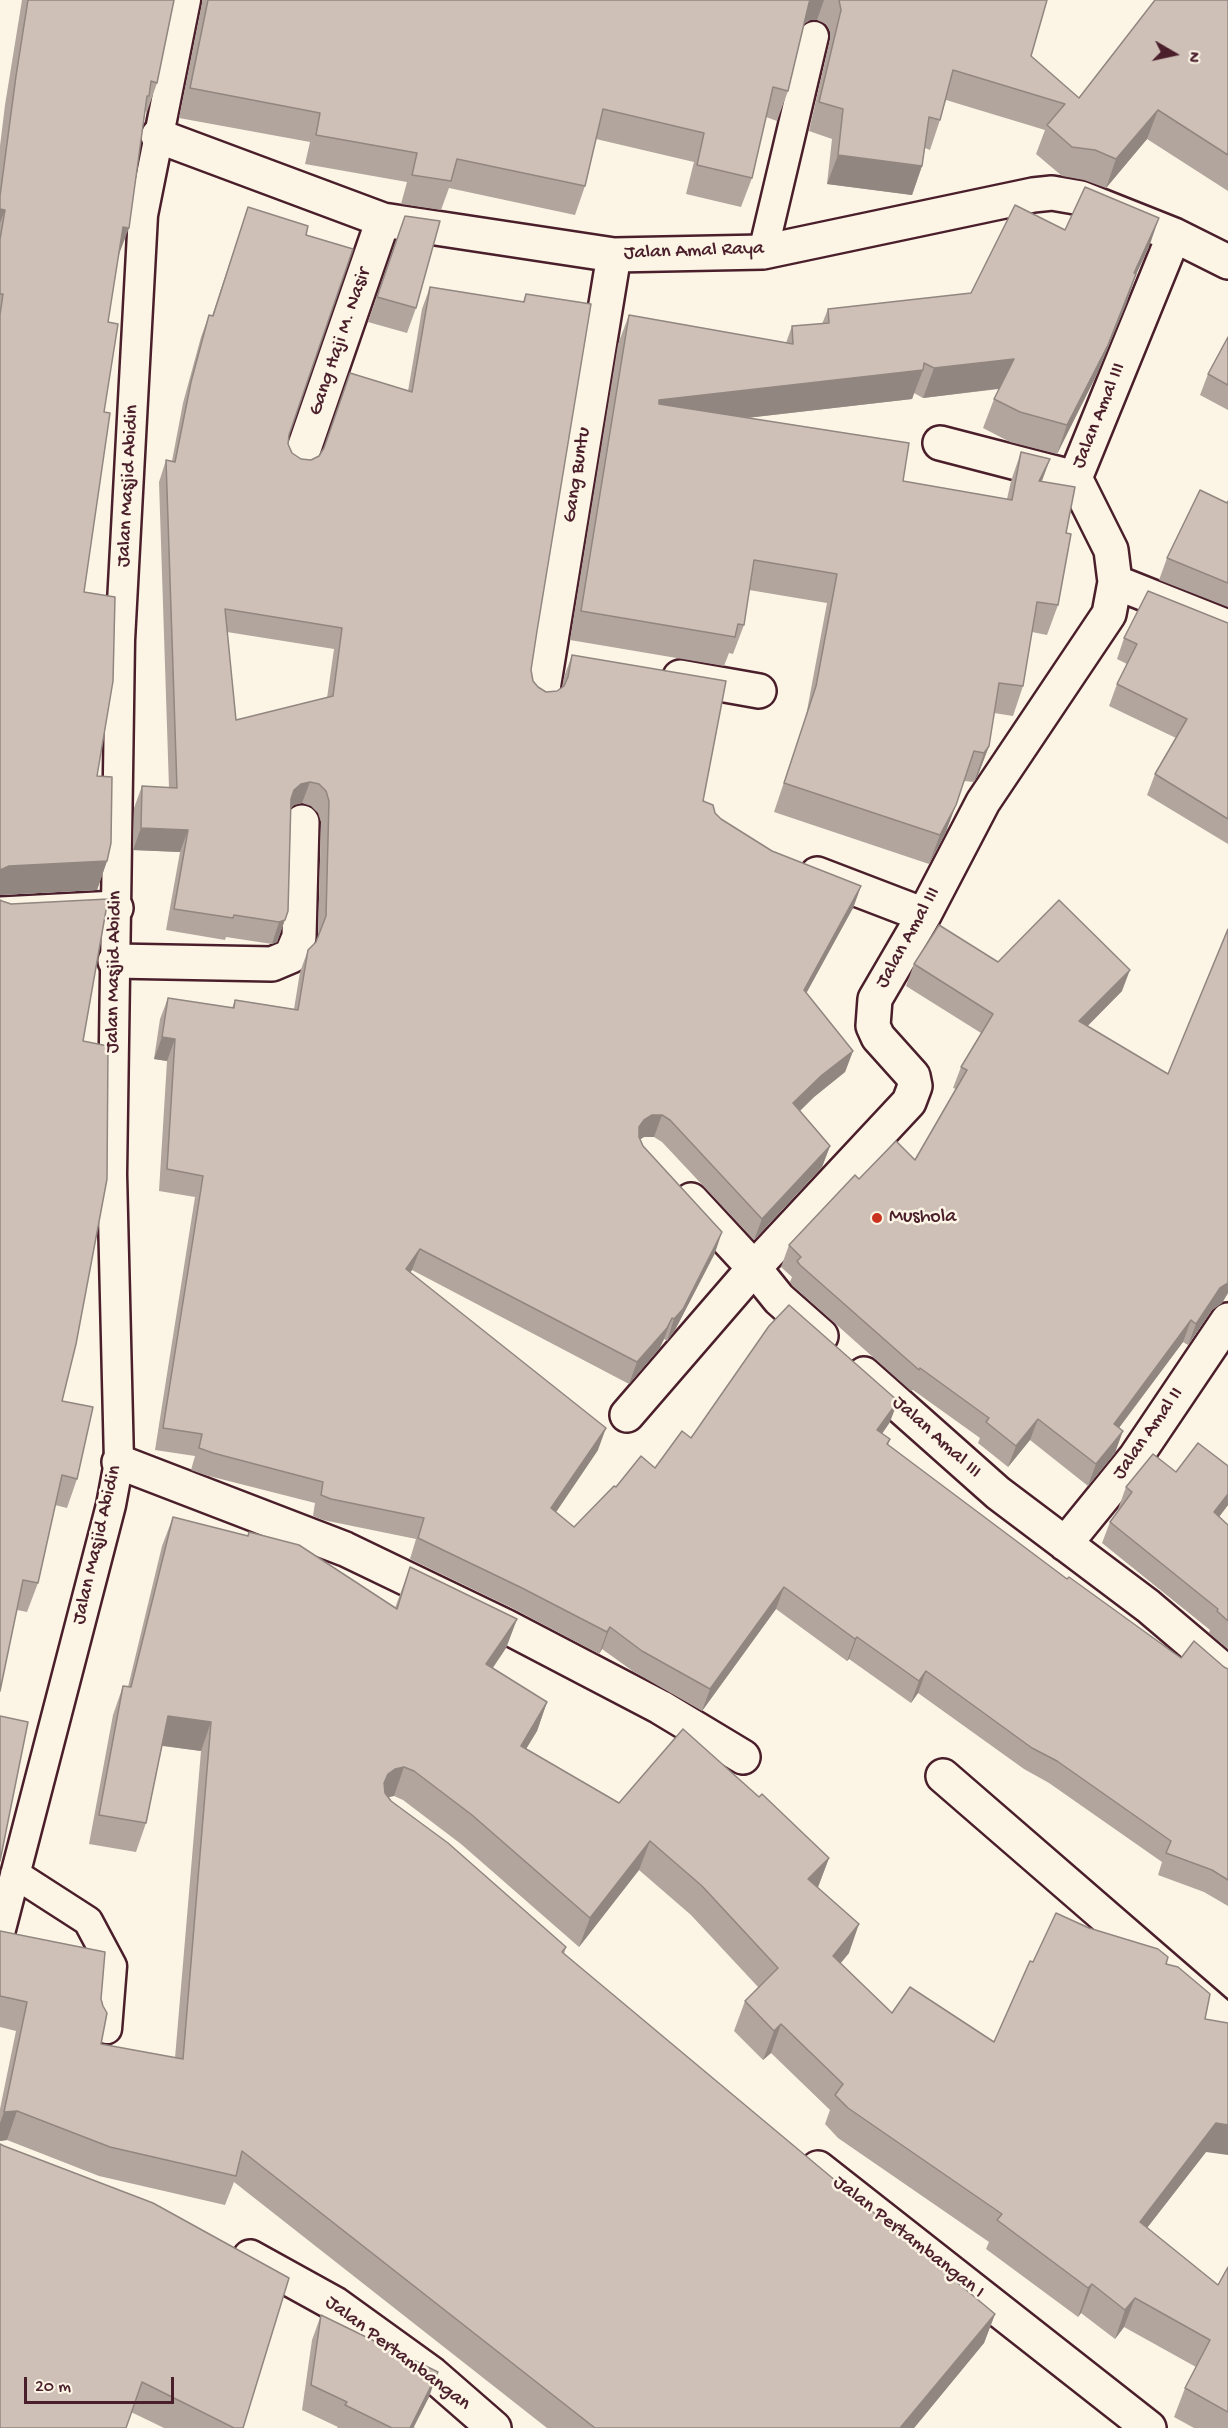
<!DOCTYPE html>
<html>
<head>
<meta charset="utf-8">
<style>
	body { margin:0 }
	#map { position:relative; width:1228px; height:2428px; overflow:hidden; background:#fcf5e5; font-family:"Gochi Hand",sans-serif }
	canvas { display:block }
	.north { position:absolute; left:1144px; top:24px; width:60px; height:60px; -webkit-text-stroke:4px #fcf5e5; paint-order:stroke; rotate:99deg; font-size:16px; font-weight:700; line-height:24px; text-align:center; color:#4a1f2b }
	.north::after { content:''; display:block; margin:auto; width:21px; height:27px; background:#4a1f2b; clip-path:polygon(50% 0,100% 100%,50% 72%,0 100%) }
	.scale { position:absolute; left:24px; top:2377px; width:150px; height:27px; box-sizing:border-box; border:3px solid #4a1f2b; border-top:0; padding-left:8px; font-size:18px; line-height:21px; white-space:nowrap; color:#4a1f2b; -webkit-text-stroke:4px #fcf5e5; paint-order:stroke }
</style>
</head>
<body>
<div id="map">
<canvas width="1228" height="2428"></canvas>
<div class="north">N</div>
<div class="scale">20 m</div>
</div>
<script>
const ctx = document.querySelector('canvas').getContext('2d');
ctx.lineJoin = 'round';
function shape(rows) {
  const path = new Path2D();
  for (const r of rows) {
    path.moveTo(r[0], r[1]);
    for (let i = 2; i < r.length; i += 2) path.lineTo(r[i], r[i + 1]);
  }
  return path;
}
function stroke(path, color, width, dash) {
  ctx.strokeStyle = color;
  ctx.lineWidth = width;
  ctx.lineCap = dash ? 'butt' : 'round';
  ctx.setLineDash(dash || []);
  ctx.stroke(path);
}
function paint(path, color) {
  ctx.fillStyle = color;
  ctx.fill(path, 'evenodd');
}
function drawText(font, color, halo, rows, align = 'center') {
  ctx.font = font + ' "Gochi Hand",sans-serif';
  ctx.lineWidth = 5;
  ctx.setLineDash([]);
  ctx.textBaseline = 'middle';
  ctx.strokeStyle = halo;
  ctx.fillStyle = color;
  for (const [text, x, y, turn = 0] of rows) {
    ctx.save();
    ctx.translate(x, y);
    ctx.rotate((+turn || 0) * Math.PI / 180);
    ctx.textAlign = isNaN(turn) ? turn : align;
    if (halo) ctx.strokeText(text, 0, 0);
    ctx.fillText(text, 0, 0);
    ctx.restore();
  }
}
const lane = shape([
	[763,252,814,36],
	[15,1874,88,1921,112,1966,107,2029],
	[0,1933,111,1505,119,1462,112,1174,120,640,143,215,186,0]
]);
const street = shape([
	[158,136,383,220,614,255,763,252,1033,195,1052,193,1081,198,1174,235,1228,262],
	[940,443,1075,478],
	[299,463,383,220],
	[1115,582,1228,627],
	[680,677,759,691],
	[542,695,614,255],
	[817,874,924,915],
	[0,914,116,908],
	[115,961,272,964,291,956,299,937,302,822],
	[691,1200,754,1268,779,1299,821,1336],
	[864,1374,998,1493,1148,1606,1228,1674],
	[627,1415,754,1268,909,1102,915,1086,913,1076,878,1037,873,1026,875,999,924,915,983,802,1109,614,1115,582,1111,550,1075,478,1174,235],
	[119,1462,345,1549,505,1626,660,1707,743,1757],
	[1065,1544,1135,1458,1228,1320],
	[943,1776,1228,2023],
	[818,2168,1149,2428],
	[250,2257,335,2304,432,2374,494,2428]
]);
const wall = shape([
	[22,0,174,0,157,83,147,112,145,111,118,256,108,322,104,412,84,592,97,776,107,861,97,890,0,895,0,146,5,105],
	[202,0,1047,0,1031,56,1079,98,1228,0,1228,191,1147,139,1106,188,1084,180,1062,176,1036,154,1045,130,946,100,940,120,930,150,925,148,922,166,912,195,827,184,832,139,809,131,830,39,830,31,826,24,817,20,810,20,804,24,788,91,777,121,766,117,752,178,741,207,686,194,694,162,596,139,585,186,575,215,449,188,441,210,401,204,407,182,305,164,310,142,179,118,202,3],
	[248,207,306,235,288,444,292,453,301,459,311,460,319,456,408,391,422,309,430,287,523,302,526,294,537,631,531,670,533,681,538,687,546,692,557,691,562,687,564,677,572,655,721,819,772,851,861,886,853,908,806,993,853,1051,845,1072,814,1097,800,1111,830,1146,822,1167,754,1240,662,1142,654,1137,644,1137,640,1139,643,1146,715,1253,675,1330,667,1341,664,1339,659,1349,629,1384,412,1270,410,1272,598,1450,556,1512,574,1527,616,1487,655,1468,691,1438,890,1422,882,1434,890,1439,888,1445,1067,1579,1181,1658,1224,1667,1228,1669,1228,1906,1204,1892,1158,1875,1162,1862,1049,1783,1024,1769,918,1693,911,1703,849,1659,847,1661,776,1609,702,1711,634,1672,602,1649,599,1654,514,1609,410,1559,416,1539,323,1520,313,1516,315,1503,205,1475,191,1470,195,1456,155,1450,195,1197,159,1191,167,1061,154,1059,160,1019,168,998,232,1008,235,1000,294,1009,300,972,308,950,316,942,318,937,321,822,318,813,311,806,302,803,294,805,291,808,288,911,277,942,272,944,226,937,225,940,166,930,180,852,133,850,134,808,142,786,169,788,159,482,166,460,172,461,183,403,201,337,209,315,212,316],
	[227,632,334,649,327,698,236,720],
	[1065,230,1149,247,1136,274,1126,304,1097,374,1057,454,1010,442,983,428,994,399,999,389,923,398,914,393,912,399,747,418,903,481,1007,499,1011,481,1021,452,1050,459,1042,481,1066,533,1058,605,1047,635,1032,632,1023,686,1013,716,994,713,989,746,978,775,974,782,964,781,945,834,929,864,774,812,806,716,827,603,749,590,744,625,733,654,729,653,724,666,570,640,618,344,629,315,786,343,792,326,822,324,828,309,971,293],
	[396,241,416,308,407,333,368,322],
	[1228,337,1228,410,1200,395,1208,374],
	[1228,501,1228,607,1159,580,1167,558],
	[1228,623,1228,844,1147,795,1155,774,1176,738,1109,706,1117,684,1127,664,1117,659,1124,638],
	[1228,929,1228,1293,1222,1303,1212,1310,1188,1345,1183,1342,1119,1428,1115,1453,1088,1486,1030,1440,1008,1467,978,1443,980,1438,913,1390,911,1391,793,1286,790,1282,792,1277,781,1267,789,1245,859,1179,915,1160,956,1089,953,1088,961,1067,981,1033,906,986,914,964,998,962,1122,991,1087,1026,1168,1074],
	[83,1041,62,1401,77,1479,67,1508,55,1505,38,1583,27,1612,17,1610],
	[1228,1466,1228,1505,1219,1517,1228,1525,1228,1649,1209,1633,1210,1630,1102,1543,1110,1522,1119,1509,1118,1509,1126,1487,1176,1472],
	[173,1517,395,1608,410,1567,517,1619,506,1648,493,1668,547,1702,537,1731,526,1749,619,1803,759,1797,829,1858,818,1887,849,1953,840,1963,892,2013,994,2042,1033,1962,1166,1964,1205,2019,1206,2152,1147,2228,1218,2285,1228,2267,1228,2428,1194,2428,1174,2417,1185,2388,1196,2367,1124,2327,1115,2339,1081,2313,1078,2317,986,2249,989,2242,838,2138,825,2124,830,2110,771,2053,763,2060,734,2031,745,2001,759,1988,691,1915,639,1870,579,1947,461,1844,403,1800,394,1796,389,1797,391,1801,566,1947,564,1954,995,2314,984,2343,914,2428,547,2428,234,2182,225,2205,99,2176,7,2140,0,2141,0,2109,16,2031,0,2027,0,1931,101,1999,101,2044,175,2058,201,1751,162,1746,146,1823,136,1852,89,1844,113,1715,123,1686,128,1687,162,1546],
	[0,2144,243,2428,164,2428,131,2412],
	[321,2315,429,2397,414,2427,415,2428,337,2428,338,2427,302,2410,312,2340]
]);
const shadedWall = shape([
	[810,0,824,0,817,20,810,20,802,24],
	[1158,110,1147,139,1106,188,1116,159],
	[838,155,922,166,912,195,827,184],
	[0,209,5,210,0,223],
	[1159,218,1149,247,1123,302,1134,273],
	[123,227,129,228,118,257],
	[1136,274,1126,304,1097,374,1057,454,1067,425],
	[1014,359,1003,388,923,398,934,368],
	[923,370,912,399,649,429,659,400],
	[1050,459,1039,488,1039,481],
	[989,746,978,775,974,782,984,753],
	[310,782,302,803,294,805,286,812,294,790,301,784],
	[956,805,945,834,929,864,940,835],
	[141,828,188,830,180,852,133,850],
	[107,861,97,890,0,895,0,870,9,866],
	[861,886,853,908,796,1012,804,990],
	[288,911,277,942,272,944,279,922],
	[1130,970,1122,991,1071,1043,1079,1021],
	[162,1037,175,1039,167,1061,154,1059],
	[853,1051,845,1072,814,1097,785,1125,793,1103,822,1075],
	[652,1115,662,1115,654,1137,644,1137,636,1142,639,1127,644,1120],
	[830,1146,822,1167,754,1240,762,1219],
	[722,1232,715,1253,675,1330,667,1341,674,1319],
	[420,1249,412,1270,398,1291,406,1269],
	[1228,1283,1228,1293,1222,1303,1212,1310,1188,1345,1196,1324,1220,1288],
	[672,1318,664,1339,659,1349,629,1384,637,1362],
	[1191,1320,1183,1342,1106,1445,1114,1424],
	[898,1401,890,1422,869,1452,877,1430],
	[1038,1419,1030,1440,1008,1467,1016,1446],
	[606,1428,598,1450,544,1530,551,1508],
	[1123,1431,1115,1453,1088,1486,1096,1464],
	[1228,1494,1228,1505,1206,1534,1214,1512],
	[784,1587,776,1609,702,1711,710,1689],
	[517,1619,506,1648,475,1693,486,1664],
	[610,1627,602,1649,599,1654,607,1632],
	[857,1637,849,1659,847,1661,855,1639],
	[926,1671,918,1693,911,1703,919,1681],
	[547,1702,537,1731,510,1775,521,1746],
	[168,1716,211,1722,201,1751,158,1745],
	[404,1767,394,1796,384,1798,384,1783,388,1774,395,1769],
	[650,1841,639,1870,579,1947,590,1918],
	[829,1858,818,1887,798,1909,808,1879],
	[859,1924,849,1953,823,1985,833,1956],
	[781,2024,771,2053,763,2060,774,2031],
	[17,2111,7,2140,0,2141,0,2123,4,2112],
	[1216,2123,1228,2125,1228,2155,1206,2152,1129,2251,1140,2222],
	[1092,2284,1081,2313,1078,2317,1088,2288],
	[1135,2298,1124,2327,1115,2339,1125,2310],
	[995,2314,984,2343,914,2428,900,2428],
	[438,2372,429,2397,413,2428,410,2428]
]);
const building = shape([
	[28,0,174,0,157,83,151,81,149,96,147,96,129,228,123,227,108,322,118,324,104,412,110,413,84,592,115,597,113,681,97,776,112,777,111,843,107,861,9,866,0,870,0,315,3,294,0,294,0,239,5,210,0,209,0,196,16,76,28,0],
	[208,0,810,0,809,3,788,91,773,87,752,178,697,165,704,133,603,109,585,186,457,159,451,181,412,175,417,153,316,135,320,113,190,88,208,0],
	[839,0,1047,0,1031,56,1079,98,1155,0,1228,0,1228,155,1158,110,1116,159,1095,150,1072,147,1047,125,1065,104,953,70,940,120,929,117,922,166,838,155,843,109,819,102,841,10,839,0],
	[1085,187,1159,218,1134,273,1136,274,1108,345,1067,425,1020,412,994,399,1014,359,934,368,924,363,923,370,659,400,659,404,909,443,903,481,1012,500,1021,452,1050,459,1039,481,1075,487,1066,533,1071,534,1058,605,1037,602,1023,686,999,683,989,746,984,753,974,751,956,805,940,835,784,783,816,686,837,574,754,560,744,625,738,624,735,637,581,611,629,315,793,344,792,326,829,323,828,309,971,293,1015,205,1065,230,1085,187],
	[248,207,308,226,306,235,353,249,289,435,288,444,292,453,301,459,311,460,319,456,324,448,350,373,412,392,430,287,524,302,526,294,591,304,537,631,531,670,533,681,538,687,546,692,557,691,564,686,568,677,572,655,726,681,703,801,713,805,715,813,721,819,772,851,861,886,804,990,853,1051,822,1075,793,1103,830,1146,762,1219,670,1120,662,1115,652,1115,644,1120,639,1127,639,1137,643,1146,722,1232,683,1309,674,1319,672,1318,667,1328,637,1362,420,1249,406,1269,606,1428,551,1508,574,1527,614,1486,616,1487,641,1456,655,1468,682,1431,691,1438,769,1326,789,1305,898,1401,877,1430,890,1439,887,1444,1067,1579,1069,1577,1181,1658,1194,1641,1224,1667,1228,1669,1228,1880,1212,1870,1166,1853,1171,1841,1057,1761,1032,1748,926,1671,919,1681,857,1637,855,1639,784,1587,710,1689,642,1651,610,1627,607,1632,522,1588,418,1538,424,1518,331,1499,321,1495,323,1482,213,1453,199,1448,202,1434,163,1428,203,1176,167,1169,175,1039,162,1037,168,998,234,1008,235,1000,298,1010,308,950,316,942,326,916,329,801,326,791,319,784,310,782,301,784,294,790,291,799,288,911,285,920,279,922,234,915,233,918,174,909,188,830,141,828,142,786,177,788,166,460,175,462,191,382,209,315,213,316,248,207],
	[225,609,342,628,333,696,236,720,225,609],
	[405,216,440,221,416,308,377,297,405,216],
	[1228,337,1228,385,1208,374,1228,337],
	[1200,490,1227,503,1228,501,1228,583,1167,558,1200,490],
	[1148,591,1228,623,1228,819,1155,774,1187,719,1117,684,1137,644,1124,638,1148,591],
	[108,899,83,1041,108,1046,107,1179,76,1344,62,1401,93,1407,77,1479,62,1475,38,1583,23,1580,0,1691,0,900,2,901,11,904,108,899],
	[1059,900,1130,970,1079,1021,1168,1074,1228,929,1228,1283,1220,1288,1196,1324,1191,1320,1114,1424,1123,1431,1096,1464,1038,1419,1016,1446,986,1422,989,1418,920,1368,919,1370,800,1265,797,1261,801,1257,789,1245,855,1175,859,1179,896,1141,915,1160,967,1070,961,1067,993,1014,914,964,939,925,998,962,1059,900],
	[1198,1443,1228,1466,1228,1494,1214,1512,1228,1525,1228,1621,1217,1611,1218,1609,1110,1522,1132,1492,1126,1487,1153,1454,1176,1472,1198,1443],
	[173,1517,248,1536,249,1532,299,1545,397,1609,410,1567,517,1619,486,1664,547,1702,521,1746,619,1803,683,1729,759,1797,762,1794,829,1858,808,1879,859,1924,833,1956,892,2013,910,1987,994,2042,1030,1961,1033,1962,1056,1913,1089,1928,1158,1949,1168,1957,1166,1964,1178,1967,1210,1994,1205,2019,1228,2023,1228,2125,1216,2123,1140,2222,1218,2285,1228,2267,1228,2412,1185,2388,1210,2340,1135,2298,1125,2310,1092,2284,1088,2288,997,2220,1002,2214,848,2108,835,2095,843,2084,781,2024,774,2031,745,2001,778,1968,702,1886,650,1841,590,1918,472,1815,414,1771,404,1767,395,1769,388,1774,384,1783,385,1793,391,1801,448,1843,566,1947,562,1952,995,2314,900,2428,595,2428,242,2151,236,2176,110,2147,17,2111,4,2112,27,2002,0,1996,0,1931,105,1952,101,1999,103,2006,107,2013,101,2044,183,2059,211,1722,168,1716,146,1823,99,1815,123,1686,131,1687,173,1517],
	[0,1716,28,1722,0,1861,0,1716],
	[0,2144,4,2146,153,2203,289,2278,243,2428,234,2428,142,2382,126,2428,0,2428,0,2144],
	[321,2315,438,2372,410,2428,392,2428,345,2405,347,2402,311,2385,321,2315]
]);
const markers = [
	[877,1218,6,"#c8321e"]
];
const streetNames = [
	["Jalan Amal Raya",694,252,-2],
	["Gang Haji M. Nasir",341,342,-71],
	["Jalan Amal III",1100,416,-68],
	["Gang Buntu",578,475,-81],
	["Jalan Masjid Abidin",129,486,-87],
	["Jalan Amal III",909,938,-61],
	["Jalan Masjid Abidin",115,972,-89],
	["Jalan Amal II",1149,1434,-55],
	["Jalan Amal III",936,1438,42],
	["Jalan Masjid Abidin",98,1545,-77],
	["Jalan Pertambangan I",908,2238,38],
	["Jalan Pertambangan",397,2354,37]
];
const poiNames = [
	["Mushola",889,1218]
];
stroke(lane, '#4a1f2b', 33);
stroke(street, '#4a1f2b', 38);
stroke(lane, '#fcf5e5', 28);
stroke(street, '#fcf5e5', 33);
paint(wall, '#b2a59d');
paint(shadedWall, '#918680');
paint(building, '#cfc0b7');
stroke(building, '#918680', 1.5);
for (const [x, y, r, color] of markers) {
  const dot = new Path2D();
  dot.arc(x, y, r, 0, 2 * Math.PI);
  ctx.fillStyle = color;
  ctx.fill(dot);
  stroke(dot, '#fcf5e5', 2);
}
drawText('20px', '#4a1f2b', '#fcf5e5', streetNames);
drawText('20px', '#4a1f2b', '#fcf5e5', poiNames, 'left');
</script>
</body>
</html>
